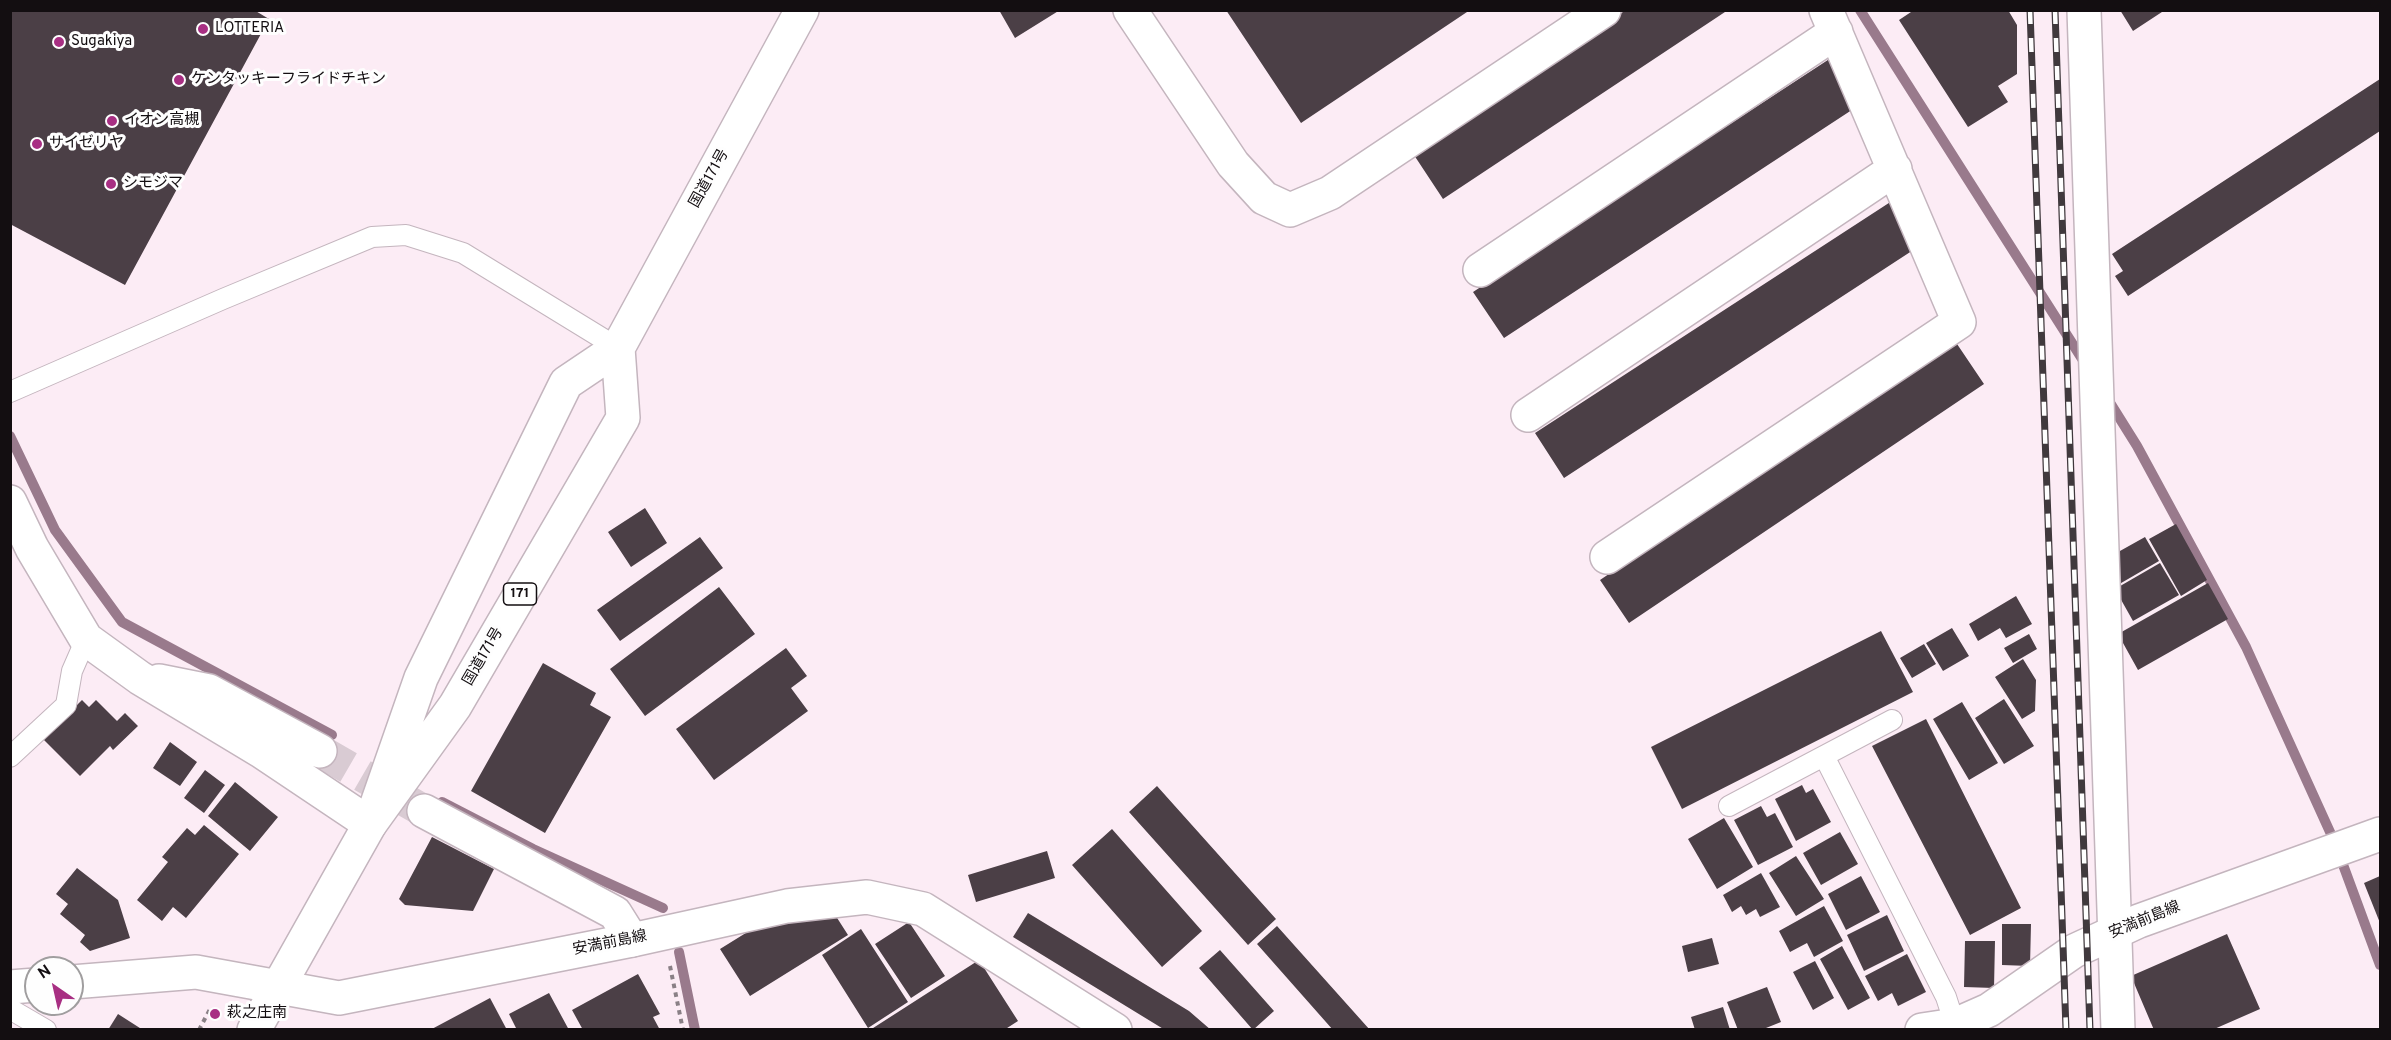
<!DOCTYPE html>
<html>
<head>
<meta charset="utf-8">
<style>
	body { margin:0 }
	#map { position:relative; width:2391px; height:1040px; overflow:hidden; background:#fcecf5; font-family:Overpass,sans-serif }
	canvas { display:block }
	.frame { position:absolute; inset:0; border:12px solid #130e11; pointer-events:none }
	.north { position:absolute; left:24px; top:956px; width:60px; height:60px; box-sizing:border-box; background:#fefefe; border:2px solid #a09e9f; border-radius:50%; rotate:326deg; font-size:16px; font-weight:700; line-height:24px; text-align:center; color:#130e11 }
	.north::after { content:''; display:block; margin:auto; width:21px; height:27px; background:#a82f83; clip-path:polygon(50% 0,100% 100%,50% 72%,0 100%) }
</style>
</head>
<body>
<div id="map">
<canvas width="2391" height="1040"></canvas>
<div class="frame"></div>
<div class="north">N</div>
</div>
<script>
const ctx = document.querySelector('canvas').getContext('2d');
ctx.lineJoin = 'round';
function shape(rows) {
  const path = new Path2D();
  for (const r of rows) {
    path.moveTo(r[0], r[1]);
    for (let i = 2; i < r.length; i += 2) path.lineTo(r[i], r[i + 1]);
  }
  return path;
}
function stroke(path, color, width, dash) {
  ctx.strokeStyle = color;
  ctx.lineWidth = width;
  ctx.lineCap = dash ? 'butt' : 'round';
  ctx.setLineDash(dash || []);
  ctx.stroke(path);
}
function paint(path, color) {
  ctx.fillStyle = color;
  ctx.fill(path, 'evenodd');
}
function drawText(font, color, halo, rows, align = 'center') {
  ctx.font = font + ' Overpass,"Noto Sans JP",sans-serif';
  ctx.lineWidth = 6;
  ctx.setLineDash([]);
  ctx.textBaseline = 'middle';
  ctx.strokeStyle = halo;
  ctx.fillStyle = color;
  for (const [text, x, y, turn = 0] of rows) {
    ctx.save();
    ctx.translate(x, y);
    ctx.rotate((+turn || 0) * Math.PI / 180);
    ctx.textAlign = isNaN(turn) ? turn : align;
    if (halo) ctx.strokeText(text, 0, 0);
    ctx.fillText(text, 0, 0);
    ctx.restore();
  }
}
const stream = shape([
	[1860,10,2086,365],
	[2107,398,2137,446,2246,647,2335,843,2380,965],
	[10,436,55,530,122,622,332,735],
	[442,802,533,849,663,908],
	[679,952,695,1030]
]);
const building = shape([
	[10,10,254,10,269,19,125,285,10,224],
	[999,10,1060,10,1015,38],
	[1226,10,1470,10,1301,123],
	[1626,10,1728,10,1443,199,1412,152],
	[1914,10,2008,10,2017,25,2017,74,1998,86,2008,102,1968,127,1899,20],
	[2120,10,2165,10,2133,31],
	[1834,56,1864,102,1504,338,1473,292],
	[2380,79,2380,131,2128,296,2115,276,2123,271,2112,254],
	[1895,199,1924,243,1564,478,1535,433],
	[1955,341,1984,384,1629,623,1600,580],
	[645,508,667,543,631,567,608,532],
	[2176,524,2207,580,2181,596,2149,539],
	[700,537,723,568,620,641,597,610],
	[2145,537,2159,561,2116,586,2111,556],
	[2160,563,2179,595,2133,621,2115,589],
	[2208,583,2228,619,2138,670,2118,634],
	[719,587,755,634,645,716,610,669],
	[2016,596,2032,624,2006,638,2000,628,1978,641,1969,624],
	[1952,628,1969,656,1943,671,1926,643],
	[1881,631,1913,692,1682,809,1651,747],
	[2029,634,2037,649,2013,663,2004,648],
	[1924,644,1936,664,1912,678,1900,658],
	[786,648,807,676,791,688,808,711,714,780,676,729],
	[2023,659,2036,680,2035,711,2022,719,1995,677],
	[543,663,596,693,590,705,611,717,545,833,471,791],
	[2004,699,2034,746,2004,764,1975,718],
	[82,700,89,707,96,700,117,721,125,713,138,726,113,750,110,746,80,776,43,739],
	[1962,702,1998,763,1969,780,1933,719],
	[1926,719,2021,908,1970,935,1872,746],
	[170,742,197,762,180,786,153,768],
	[205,770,225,785,204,813,184,798],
	[235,782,278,817,250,851,208,816],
	[1802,785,1806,793,1813,789,1831,822,1796,841,1775,799],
	[1157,786,1276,919,1248,945,1129,812],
	[1761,806,1767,817,1775,813,1793,847,1758,865,1734,820],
	[1724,818,1753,867,1717,889,1688,839],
	[204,825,239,854,186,918,173,907,162,921,137,900,168,862,162,857,187,828,195,835],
	[1112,829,1202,931,1162,967,1072,865],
	[1840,832,1858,864,1821,885,1803,853],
	[432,837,494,869,473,911,405,905,399,899],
	[1047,851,1055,878,976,902,968,875],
	[1796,856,1824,899,1796,916,1769,873],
	[77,868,118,900,130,938,90,951,80,942,85,935,60,914,68,904,56,894],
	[1761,873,1780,907,1760,917,1756,909,1746,915,1741,906,1732,912,1723,895],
	[1861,876,1880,912,1846,930,1828,894],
	[2380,876,2380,923,2364,883],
	[1824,906,1843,941,1814,957,1807,943,1790,952,1779,931],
	[832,910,848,935,750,996,720,949,770,918],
	[1028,913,1189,1011,1211,1030,1165,1030,1013,937],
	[1887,915,1904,951,1864,971,1847,935],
	[909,922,945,976,911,998,875,944],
	[2002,924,2031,924,2030,966,2002,965],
	[1277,926,1370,1030,1333,1030,1257,944],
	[861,929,908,1002,868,1028,822,955],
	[2227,934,2260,1009,2212,1030,2154,1030,2131,976],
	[1712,938,1719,964,1688,972,1682,946],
	[1965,941,1995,941,1994,988,1964,987],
	[1842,946,1870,998,1848,1010,1820,959],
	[1220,950,1274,1011,1253,1030,1199,968],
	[1907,954,1926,992,1898,1006,1892,993,1878,1001,1865,976],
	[979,960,1018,1021,1004,1030,870,1030],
	[1815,961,1834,998,1813,1010,1793,972],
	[638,974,660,1014,653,1017,660,1030,583,1030,572,1010],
	[1767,987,1781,1022,1761,1030,1738,1030,1727,1002],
	[549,993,569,1030,517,1030,509,1014],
	[490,998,507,1030,430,1030],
	[1723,1007,1730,1030,1695,1030,1691,1017],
	[118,1014,143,1030,108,1030]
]);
const minorTunnel = shape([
	[320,751,424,811]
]);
const path = shape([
	[670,966,683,1030],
	[199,1030,210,1009]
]);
const service = shape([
	[10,392,223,299,372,237,406,235,463,253,618,348],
	[1824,756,1946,997,1955,1025],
	[10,757,66,705,72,671,86,639],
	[1729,806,1892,720],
	[10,1009,46,1030]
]);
const minor = shape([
	[1130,10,1233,164,1264,198,1290,210,1330,193,1604,10],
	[1480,270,1836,32],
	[1528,415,1895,169],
	[10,502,32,548,86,639,140,678,261,751,370,824],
	[1607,557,1959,322,1826,10],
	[159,681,209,691,320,751],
	[424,811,615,913,632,940]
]);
const tertiary = shape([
	[2084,10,2118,1030]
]);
const secondary = shape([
	[72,982,196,972,339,998,632,940,787,906,867,897,923,909,1115,1030],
	[10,987,36,985],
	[1922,1030,1955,1025,1989,1010,2074,951,2139,921,2380,834]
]);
const trunk = shape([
	[370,824,421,678,566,383,618,348,802,10],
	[254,1030,370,824,455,706,623,418,618,348]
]);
const rail = shape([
	[2030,10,2066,1030],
	[2055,10,2090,1030]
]);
const markers = [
	[203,29,6,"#a82f83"],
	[59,42,6,"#a82f83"],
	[179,80,6,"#a82f83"],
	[112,121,6,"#a82f83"],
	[37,144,6,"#a82f83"],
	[111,184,6,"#a82f83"],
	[215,1014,6,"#a82f83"]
];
const shields = [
	[520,594,33]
];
const shieldNames = [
	["171",520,594]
];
const poiNames = [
	["LOTTERIA",215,29],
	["Sugakiya",71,42],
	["ケンタッキーフライドチキン",191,80],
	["イオン高槻",124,121],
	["サイゼリヤ",49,144],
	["シモジマ",123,184],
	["萩之庄南",227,1014]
];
const streetNames = [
	["国道171号",710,179,-61],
	["国道171号",484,657,-60],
	["安満前島線",2145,921,-22],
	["安満前島線",610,944,-11]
];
stroke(stream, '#997a8c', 10);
paint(building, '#4b3f46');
stroke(minorTunnel, '#d9cbd3', 33, [33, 16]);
stroke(service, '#c4b5be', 22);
stroke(minor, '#c4b5be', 36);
stroke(tertiary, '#c4b5be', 36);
stroke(secondary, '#c4b5be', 36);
stroke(trunk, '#c4b5be', 36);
stroke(path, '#8a8086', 4, [4.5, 4.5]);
stroke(service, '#fff', 20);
stroke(minor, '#fff', 33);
stroke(tertiary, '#fff', 33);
stroke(secondary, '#fff', 33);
stroke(trunk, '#fff', 33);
stroke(rail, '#40393d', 7);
stroke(rail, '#fefefe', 4.5, [14]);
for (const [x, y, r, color] of markers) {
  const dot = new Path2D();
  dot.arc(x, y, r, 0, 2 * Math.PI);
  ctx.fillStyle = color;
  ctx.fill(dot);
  stroke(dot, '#fefefe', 2);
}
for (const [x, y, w] of shields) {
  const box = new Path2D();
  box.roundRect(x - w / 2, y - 11, w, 22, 4.5);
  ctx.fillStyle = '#fefefe';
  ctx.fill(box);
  stroke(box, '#130e11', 1.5);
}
drawText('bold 14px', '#130e11', null, shieldNames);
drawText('15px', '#130e11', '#fefefe', poiNames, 'left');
drawText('15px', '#130e11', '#fefefe', streetNames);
</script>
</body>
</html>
